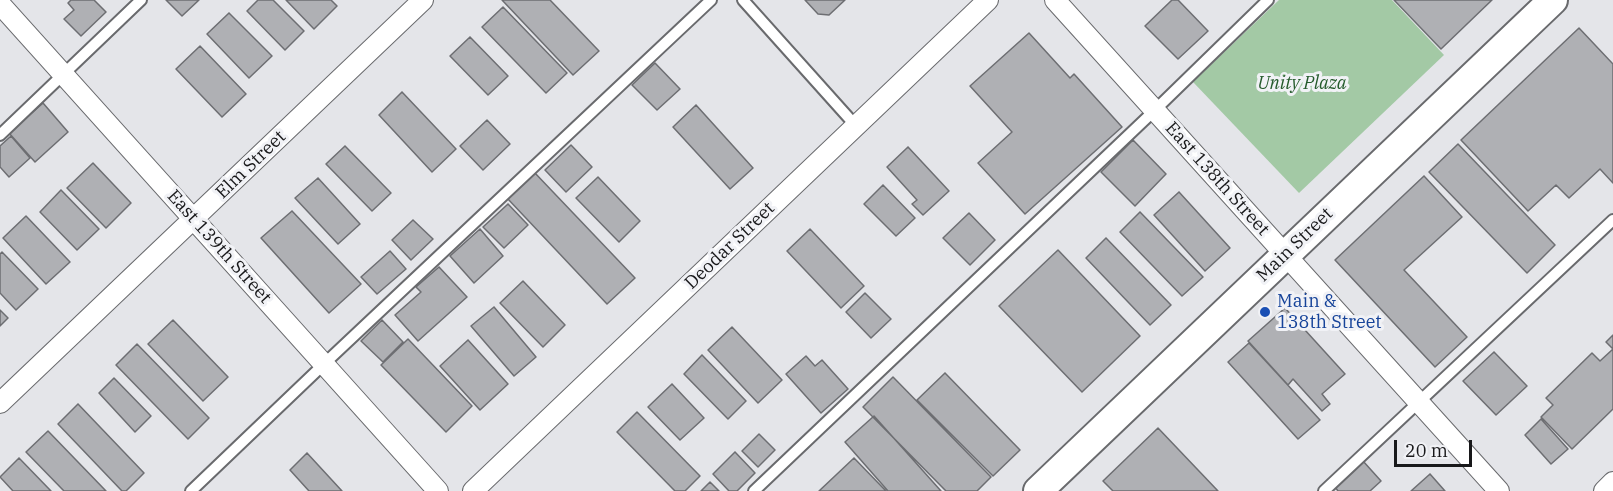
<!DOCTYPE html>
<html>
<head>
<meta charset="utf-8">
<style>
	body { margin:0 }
	#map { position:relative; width:1613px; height:491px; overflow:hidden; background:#e4e5e9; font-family:"IBM Plex Serif",serif }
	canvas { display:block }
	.scale { position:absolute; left:1394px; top:440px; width:78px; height:27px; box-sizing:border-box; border:3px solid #18181a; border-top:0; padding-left:8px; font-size:18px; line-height:21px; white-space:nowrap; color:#18181a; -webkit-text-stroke:4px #f1f2f6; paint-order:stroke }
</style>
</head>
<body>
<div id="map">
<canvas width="1613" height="491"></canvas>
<div class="scale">20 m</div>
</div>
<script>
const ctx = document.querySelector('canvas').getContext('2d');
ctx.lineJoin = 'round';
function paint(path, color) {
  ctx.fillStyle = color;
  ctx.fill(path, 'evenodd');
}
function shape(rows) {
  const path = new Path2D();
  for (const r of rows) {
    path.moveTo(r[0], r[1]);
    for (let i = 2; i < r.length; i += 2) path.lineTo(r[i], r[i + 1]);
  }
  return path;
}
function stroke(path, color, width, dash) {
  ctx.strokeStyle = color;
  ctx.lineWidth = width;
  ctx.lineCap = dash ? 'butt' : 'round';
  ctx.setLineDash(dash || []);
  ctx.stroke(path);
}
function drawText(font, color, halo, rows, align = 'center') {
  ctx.font = font + ' "IBM Plex Serif",serif';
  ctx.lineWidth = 6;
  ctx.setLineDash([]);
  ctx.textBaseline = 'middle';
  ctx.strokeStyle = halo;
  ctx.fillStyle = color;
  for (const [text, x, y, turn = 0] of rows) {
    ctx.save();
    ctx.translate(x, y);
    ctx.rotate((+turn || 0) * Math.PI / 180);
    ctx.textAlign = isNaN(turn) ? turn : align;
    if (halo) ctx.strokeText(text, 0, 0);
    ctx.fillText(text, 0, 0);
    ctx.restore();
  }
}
const green = shape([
	[1279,0,1392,0,1444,55,1299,193,1193,82]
]);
const building = shape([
	[71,0,94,0,106,12,81,36,64,19,74,10,68,3,71,0],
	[166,0,199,0,182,16,166,0],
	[258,0,273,0,304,31,285,50,247,11,258,0],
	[286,0,331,0,337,6,314,29,286,0],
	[502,0,550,0,599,51,573,75,502,0],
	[805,0,845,0,829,15,818,14,805,0],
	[1172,0,1178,0,1208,31,1178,59,1145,26,1172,0],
	[1394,0,1492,0,1441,49,1394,0],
	[503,7,567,73,546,93,482,27,503,7],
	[229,13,272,56,249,78,207,34,229,13],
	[1579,28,1613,64,1613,183,1600,169,1569,198,1556,185,1528,211,1461,140,1579,28],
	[1029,33,1070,78,1074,74,1122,127,1025,214,978,163,1012,132,970,86,1029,33],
	[470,37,508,76,488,95,450,56,470,37],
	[200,46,246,94,222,117,176,69,200,46],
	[655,63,680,89,657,110,632,85,655,63],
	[402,92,456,149,432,172,379,115,402,92],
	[43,103,68,132,35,162,9,133,43,103],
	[696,105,753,168,730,189,673,127,696,105],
	[487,120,510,144,483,170,460,146,487,120],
	[11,136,30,158,9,177,0,167,0,146,11,136],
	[1133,140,1166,174,1135,206,1101,172,1133,140],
	[1458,144,1555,245,1527,273,1429,172,1458,144],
	[571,145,592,167,566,192,545,170,571,145],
	[345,146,391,193,372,211,326,164,345,146],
	[908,147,949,191,923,215,912,204,917,200,887,167,908,147],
	[93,163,131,203,106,228,67,188,93,163],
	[534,172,635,278,607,304,507,198,534,172],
	[1424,176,1462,217,1404,270,1467,337,1435,367,1335,260,1424,176],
	[598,177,640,221,619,242,576,198,598,177],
	[318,178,360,224,338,244,295,198,318,178],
	[883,185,915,218,896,236,864,204,883,185],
	[61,190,99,229,77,250,40,212,61,190],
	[1179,192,1230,248,1205,271,1154,215,1179,192],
	[508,204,528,225,504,248,483,227,508,204],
	[292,211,361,284,329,313,261,238,292,211],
	[1140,212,1203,277,1182,296,1120,232,1140,212],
	[969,213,995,240,970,265,943,238,969,213],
	[26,216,70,262,46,284,3,238,26,216],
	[413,220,433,239,411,260,392,240,413,220],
	[480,229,503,256,474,283,450,256,480,229],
	[810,229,864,286,841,308,787,251,810,229],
	[1106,238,1171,305,1150,325,1086,258,1106,238],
	[1058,250,1140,336,1082,392,999,306,1058,250],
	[390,251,406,269,377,294,361,277,390,251],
	[2,252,38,289,16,310,0,293,0,254,2,252],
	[439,267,467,297,418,341,395,315,421,292,416,287,439,267],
	[523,281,565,325,543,347,500,303,523,281],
	[865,293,891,319,871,338,846,312,865,293],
	[494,307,536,357,514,376,471,326,494,307],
	[1285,308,1345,374,1322,394,1330,404,1322,411,1293,379,1288,385,1248,341,1285,308],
	[0,310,8,318,0,326,0,310],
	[173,320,228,377,203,401,148,344,173,320],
	[382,320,403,342,383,362,361,341,382,320],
	[732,327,782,380,758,403,708,350,732,327],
	[1613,335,1613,409,1572,449,1541,417,1553,405,1546,398,1592,353,1600,361,1613,349,1606,342,1613,335],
	[408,339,472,406,446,432,381,365,408,339],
	[468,340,508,384,480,410,440,366,468,340],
	[1249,343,1320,420,1298,439,1228,362,1249,343],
	[137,344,209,418,188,439,116,365,137,344],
	[1494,352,1527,386,1496,415,1463,381,1494,352],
	[702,355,746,401,728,419,684,374,702,355],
	[806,356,815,366,822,360,848,389,821,413,786,374,806,356],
	[945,373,1020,450,993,476,917,400,945,373],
	[893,377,991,477,977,491,946,491,863,407,893,377],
	[114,378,151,416,135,432,99,393,114,378],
	[672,384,704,418,680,440,648,407,672,384],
	[78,404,144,473,126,491,122,491,58,424,78,404],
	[637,412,700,476,685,491,675,491,617,432,637,412],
	[874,416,941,491,888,491,845,442,874,416],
	[1541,419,1568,449,1551,464,1525,435,1541,419],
	[1158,428,1218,491,1113,491,1103,481,1158,428],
	[48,431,106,491,64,491,26,452,48,431],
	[759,434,775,450,758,467,742,451,759,434],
	[735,452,755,473,737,491,729,491,713,474,735,452],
	[307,453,342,491,309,491,290,470,307,453],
	[19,458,51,491,13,491,0,477,19,458],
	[854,458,886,491,819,491,854,458],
	[1363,461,1381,481,1370,491,1338,491,1335,487,1363,461],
	[1430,474,1445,491,1411,491,1430,474],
	[710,482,719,491,701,491,710,482]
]);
const lane = shape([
	[743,0,856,126],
	[0,135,141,0],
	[191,491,324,364,711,0],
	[754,491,1155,110,1268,0],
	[1324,491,1613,220]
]);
const street = shape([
	[1055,0,1499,491],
	[0,4,438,491],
	[0,403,423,0],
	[473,491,988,0],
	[1604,491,1613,482]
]);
const secondary = shape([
	[1038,491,1553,0]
]);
const markers = [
	[1265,312,6,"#1a4fb4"]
];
const parkNames = [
	["Unity Plaza",1302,84]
];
const streetNames = [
	["Elm Street",251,165,-44],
	["East 138th Street",1217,179,48],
	["Main Street",1295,245,-44],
	["Deodar Street",730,246,-44],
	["East 139th Street",219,247,48]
];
const transitNames = [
	["Main &",1277,302],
	["138th Street",1277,323]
];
paint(green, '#a3c9a5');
paint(building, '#afb0b4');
stroke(building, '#6d6e72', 1.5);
stroke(lane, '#696a6d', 14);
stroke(street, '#696a6d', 22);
stroke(secondary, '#696a6d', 32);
stroke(lane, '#fff', 10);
stroke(street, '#fff', 20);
stroke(secondary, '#fff', 28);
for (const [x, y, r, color] of markers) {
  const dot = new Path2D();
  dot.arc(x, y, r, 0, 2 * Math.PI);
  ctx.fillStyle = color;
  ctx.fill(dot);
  stroke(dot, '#f1f2f6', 2);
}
drawText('italic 18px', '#255b2c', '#f1f2f6', parkNames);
drawText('18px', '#18181a', '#f1f2f6', streetNames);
drawText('18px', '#164399', '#f1f2f6', transitNames, 'left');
</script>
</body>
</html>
